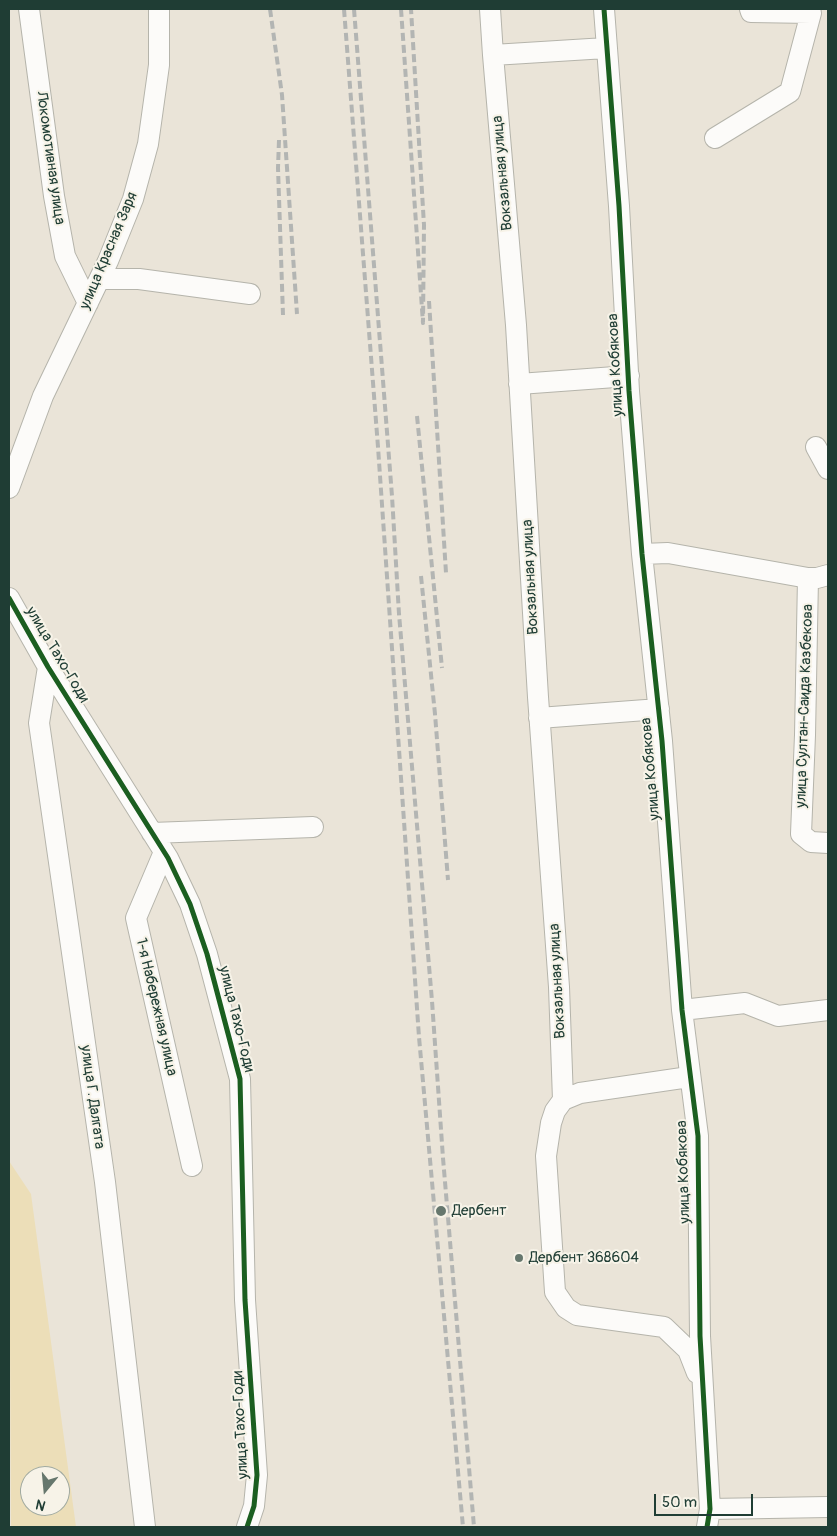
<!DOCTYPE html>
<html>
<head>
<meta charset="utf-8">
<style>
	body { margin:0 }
	#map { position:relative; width:837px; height:1536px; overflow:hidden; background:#eae4d8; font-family:Pangolin,sans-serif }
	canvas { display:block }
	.frame { position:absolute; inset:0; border:10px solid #1f3d34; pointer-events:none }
	.north { position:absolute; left:20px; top:1466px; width:50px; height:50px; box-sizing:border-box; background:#f7f3e8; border:1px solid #a1aaa0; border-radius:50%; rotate:197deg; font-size:14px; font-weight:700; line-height:20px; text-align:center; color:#1f3d34 }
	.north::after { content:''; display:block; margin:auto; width:18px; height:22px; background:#66776d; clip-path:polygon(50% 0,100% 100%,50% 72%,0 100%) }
	.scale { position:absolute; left:654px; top:1494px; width:99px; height:22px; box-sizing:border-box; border:2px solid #1f3d34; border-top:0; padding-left:6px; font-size:15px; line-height:18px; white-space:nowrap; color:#1f3d34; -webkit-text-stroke:4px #f7f3e8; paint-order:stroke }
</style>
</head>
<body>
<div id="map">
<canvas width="837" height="1536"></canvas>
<div class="frame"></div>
<div class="north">N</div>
<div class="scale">50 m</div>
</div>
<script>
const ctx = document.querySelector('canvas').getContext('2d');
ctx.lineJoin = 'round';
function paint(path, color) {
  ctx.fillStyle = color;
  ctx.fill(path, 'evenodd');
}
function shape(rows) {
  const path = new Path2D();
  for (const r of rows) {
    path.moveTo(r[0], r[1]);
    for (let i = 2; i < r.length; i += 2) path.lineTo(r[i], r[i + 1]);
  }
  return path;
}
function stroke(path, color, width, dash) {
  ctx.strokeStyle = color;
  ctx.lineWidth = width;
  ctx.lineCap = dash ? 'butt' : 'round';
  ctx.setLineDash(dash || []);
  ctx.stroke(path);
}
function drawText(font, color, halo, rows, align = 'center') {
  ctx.font = font + ' Pangolin,sans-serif';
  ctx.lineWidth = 4;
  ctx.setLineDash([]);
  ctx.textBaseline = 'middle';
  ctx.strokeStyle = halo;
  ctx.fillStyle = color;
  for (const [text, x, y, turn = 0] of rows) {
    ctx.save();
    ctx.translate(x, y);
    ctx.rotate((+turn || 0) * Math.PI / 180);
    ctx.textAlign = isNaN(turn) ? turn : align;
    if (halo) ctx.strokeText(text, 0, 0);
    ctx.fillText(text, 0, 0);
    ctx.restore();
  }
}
const sand = shape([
	[9,1161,31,1194,76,1527,11,1527],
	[30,1476,60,1476,60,1506,30,1506]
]);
const minor = shape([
	[29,9,54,196,65,256,88,303],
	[490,9,493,55],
	[604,9,619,206,629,391,642,554,662,741,682,1010,698,1136,700,1336,710,1509,707,1527],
	[715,138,790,92,811,13,751,12,750,9],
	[100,279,139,279,250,294],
	[519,384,629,376],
	[816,447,828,469],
	[9,488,43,396,108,261,133,199,148,144,159,65,159,9],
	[642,554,668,553,808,578,817,578,828,575],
	[808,578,805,735,801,834,811,842,828,843],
	[9,598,48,667,168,858,190,904,207,954,240,1079,245,1300,257,1475,254,1506,247,1527],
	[48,667,39,723,105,1182,145,1527],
	[539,718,659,709],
	[152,833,313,827],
	[164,852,136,918,192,1166],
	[682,1010,745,1003,778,1016,828,1010],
	[689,1077,580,1093,563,1100,555,1111,551,1123,546,1156,555,1292,566,1308,577,1315,664,1327,688,1350,697,1373],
	[563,1100,559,987,538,697,516,325,493,55,606,48],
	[710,1509,828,1507]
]);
const rail = shape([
	[270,9,282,95,297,314],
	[344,9,378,447,419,1037,463,1527],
	[354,9,392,496,399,614,432,1001,443,1158,474,1527],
	[401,9,423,323,424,225,411,9],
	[279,140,278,168,283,315],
	[429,301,446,573],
	[417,416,442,668],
	[421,576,435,714,448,880]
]);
const cycleway = shape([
	[604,9,619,206,629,391,642,554,662,741,682,1010,698,1136,700,1336,710,1509,707,1527],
	[9,598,48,667,168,858,190,904,207,954,240,1079,245,1300,257,1475,254,1506,247,1527]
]);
const markers = [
	[441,1211,6,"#66776d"],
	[519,1258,5,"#66776d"]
];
const streetNames = [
	["Локомотивная улица",50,158,82],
	["Вокзальная улица",503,173,-95],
	["улица Красная Заря",109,251,-67],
	["улица Кобякова",616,365,-93],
	["Вокзальная улица",531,577,-93],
	["улица Тахо-Годи",57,655,59],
	["улица Султан-Саида Казбекова",805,706,-88],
	["улица Кобякова",651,769,-95],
	["Вокзальная улица",558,981,-93],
	["1-я Набережная улица",156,1007,77],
	["улица Тахо-Годи",236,1019,76],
	["улица Г. Далгата",92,1097,82],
	["улица Кобякова",684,1172,-92],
	["улица Тахо-Годи",241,1425,-93]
];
const poiNames = [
	["Дербент",452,1211],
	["Дербент 368604",529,1258]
];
paint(sand, '#ecdeb8');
stroke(minor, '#b5b4ab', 22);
stroke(minor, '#fcfbf9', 20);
stroke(rail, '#b3b5b3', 4, [8, 4]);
stroke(cycleway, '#1b5e20', 5);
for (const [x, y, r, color] of markers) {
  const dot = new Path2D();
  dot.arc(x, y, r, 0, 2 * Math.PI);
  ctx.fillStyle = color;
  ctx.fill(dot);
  stroke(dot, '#f7f3e8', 2);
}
drawText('15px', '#1f3d34', '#f7f3e8', streetNames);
drawText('15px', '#1f3d34', '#f7f3e8', poiNames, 'left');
</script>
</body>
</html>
